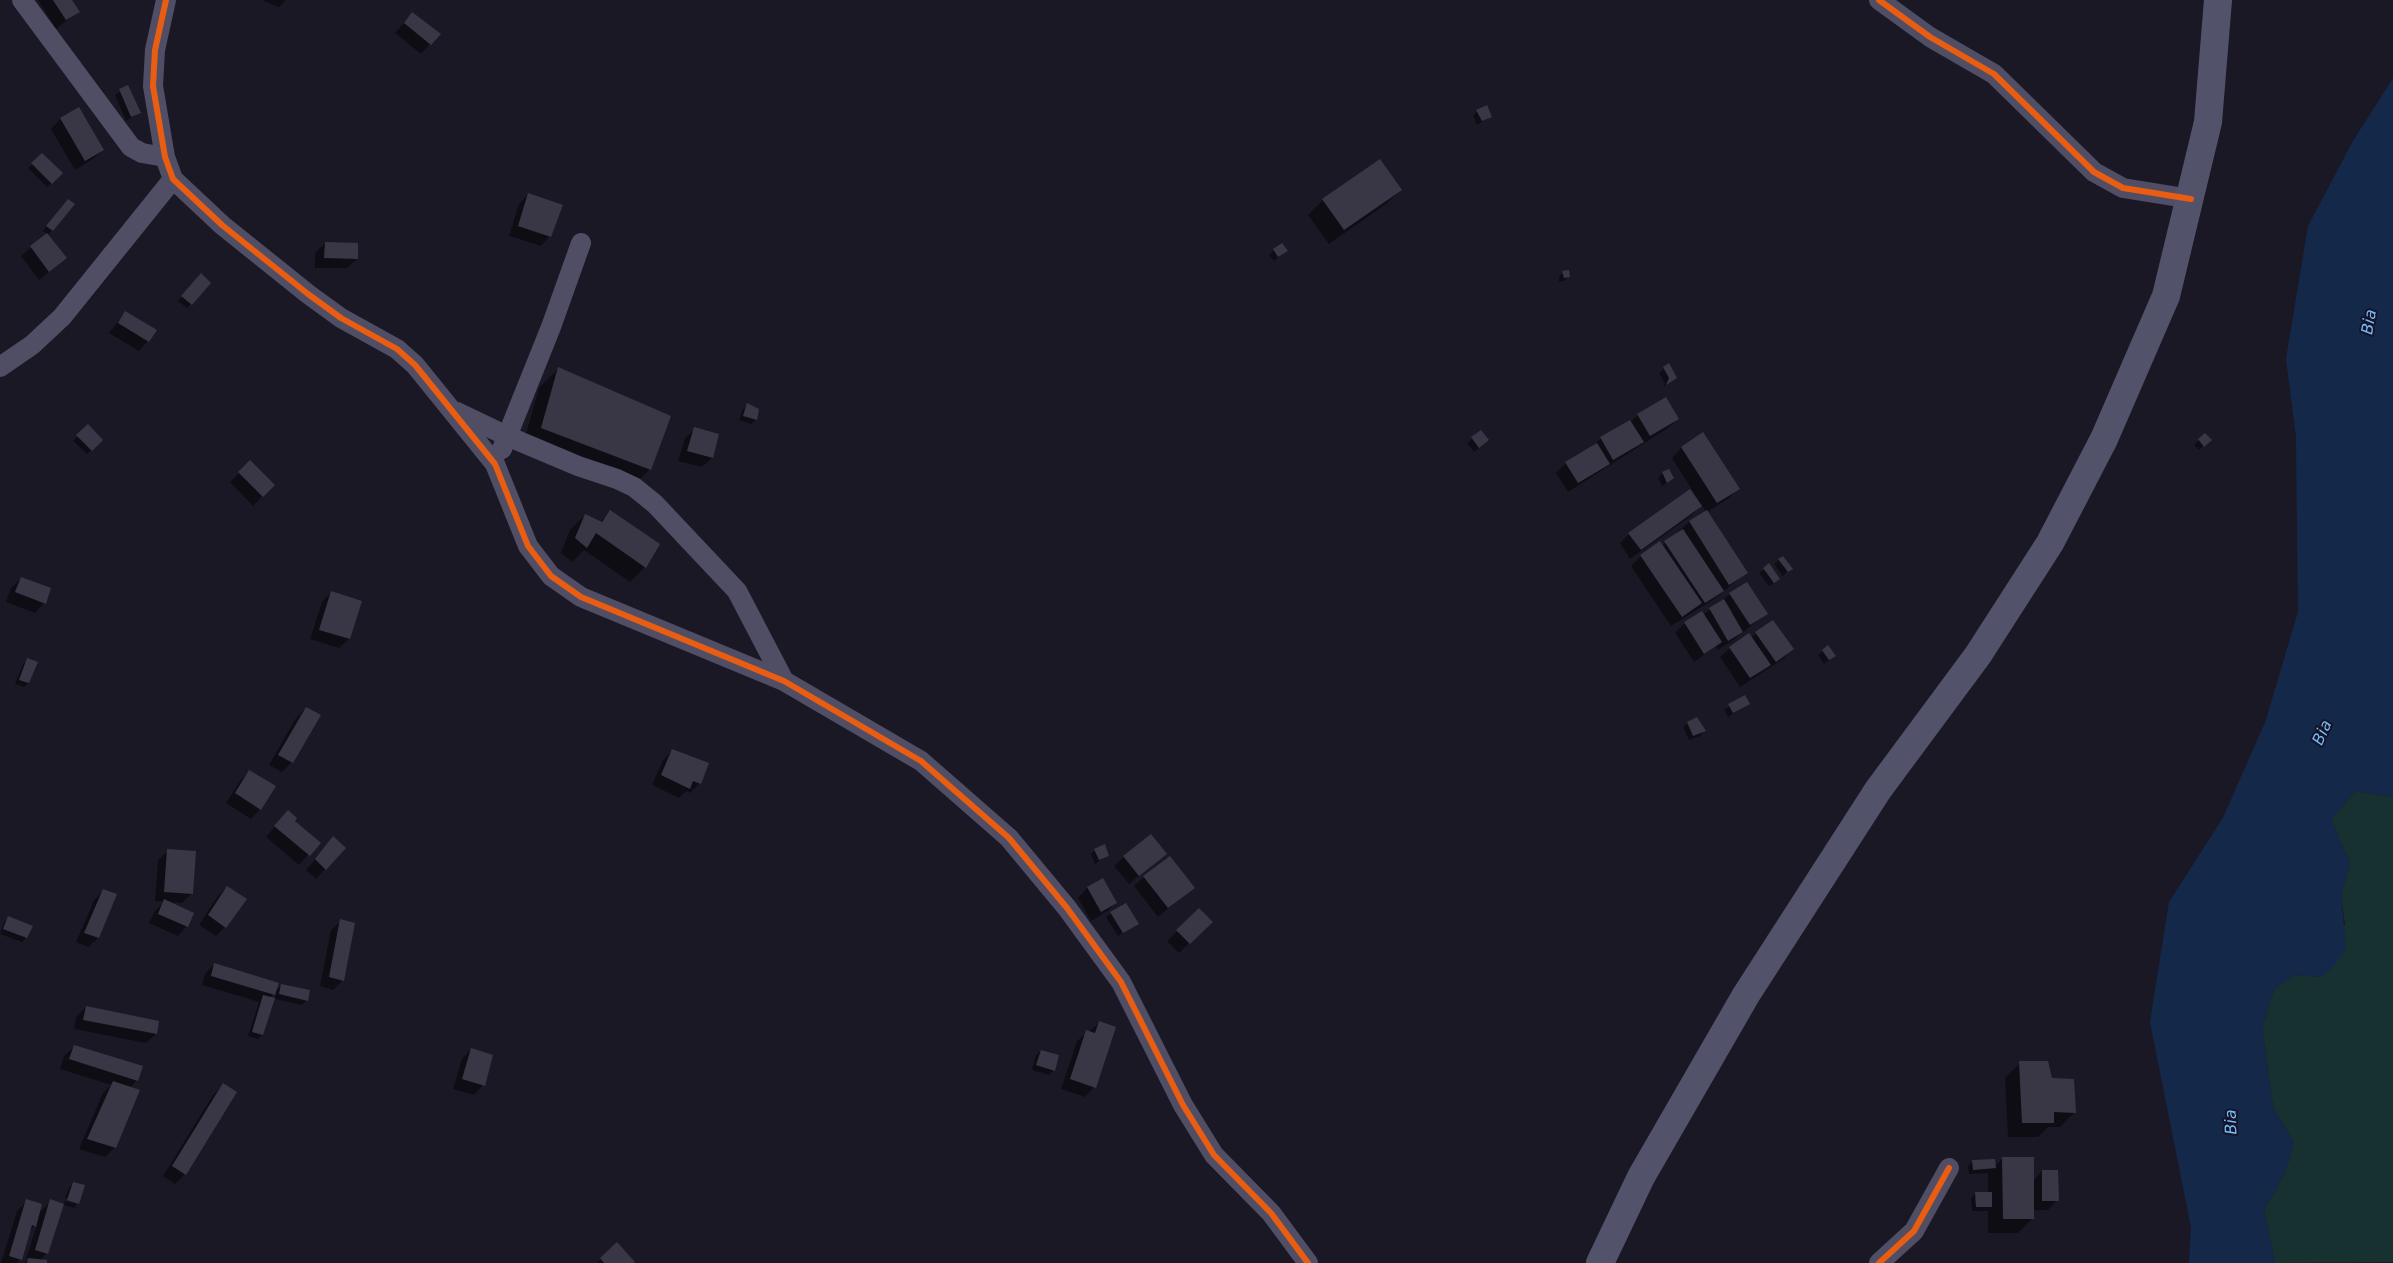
<!DOCTYPE html>
<html>
<head>
<meta charset="utf-8">
<style>
	body { margin:0 }
	canvas { display:block; background:#1a1825 }
</style>
</head>
<body>
<canvas width="2393" height="1263"></canvas>
<script>
const ctx = document.querySelector('canvas').getContext('2d');
ctx.lineJoin = 'round';
function paint(path, color) {
  ctx.fillStyle = color;
  ctx.fill(path, 'evenodd');
}
function shape(rows) {
  const path = new Path2D();
  for (const r of rows) {
    path.moveTo(r[0], r[1]);
    for (let i = 2; i < r.length; i += 2) path.lineTo(r[i], r[i + 1]);
  }
  return path;
}
function stroke(path, color, width, dash) {
  ctx.strokeStyle = color;
  ctx.lineWidth = width;
  ctx.lineCap = dash ? 'butt' : 'round';
  ctx.setLineDash(dash || []);
  ctx.stroke(path);
}
function drawText(font, color, halo, rows, align = 'center') {
  ctx.font = font + ' "DejaVu Sans",sans-serif';
  ctx.lineWidth = 4;
  ctx.setLineDash([]);
  ctx.textBaseline = 'middle';
  ctx.strokeStyle = halo;
  ctx.fillStyle = color;
  for (const [text, x, y, turn = 0] of rows) {
    ctx.save();
    ctx.translate(x, y);
    ctx.rotate((+turn || 0) * Math.PI / 180);
    ctx.textAlign = isNaN(turn) ? turn : align;
    if (halo) ctx.strokeText(text, 0, 0);
    ctx.fillText(text, 0, 0);
    ctx.restore();
  }
}
const green = shape([
	[2355,791,2393,797,2393,1262,2275,1263,2264,1210,2285,1172,2294,1143,2273,1107,2262,1028,2274,989,2294,975,2322,977,2345,924,2341,896,2350,863,2331,820]
]);
const water = shape([
	[2393,78,2393,797,2355,791,2331,820,2350,863,2341,896,2346,948,2335,965,2322,977,2294,975,2274,989,2262,1028,2273,1107,2294,1143,2285,1172,2264,1210,2275,1263,2189,1263,2191,1227,2150,1022,2169,902,2223,818,2266,720,2298,612,2296,436,2286,359,2308,226,2353,141]
]);
const shadow = shape([
	[38,0,71,0,78,12,56,29],
	[262,0,286,0,279,7],
	[413,13,430,44,421,54,395,33],
	[127,87,139,113,126,121,115,95],
	[79,108,103,150,93,159,75,170,51,129,60,119],
	[1477,111,1491,116,1477,125,1473,116],
	[42,155,61,173,47,187,28,168],
	[1401,190,1386,204,1329,244,1308,215,1323,200],
	[528,194,550,236,541,246,509,236,519,204],
	[73,204,48,235,65,258,39,280,21,256,47,234,43,231,63,205],
	[325,243,357,259,347,268,315,268,315,253],
	[1274,250,1286,251,1274,261,1269,255],
	[1563,272,1569,276,1564,281,1559,282,1559,277],
	[197,280,191,304,187,308,178,301],
	[125,313,148,341,139,351,109,333],
	[1668,365,1676,378,1663,387,1665,383,1659,373],
	[559,368,650,469,631,488,522,448,539,388],
	[1666,398,1678,419,1668,428,1568,492,1556,473,1566,463,1591,448,1601,438,1630,422,1638,415],
	[748,405,758,409,756,420,751,424,739,420,743,409],
	[88,426,102,440,87,454,73,441],
	[695,429,718,435,712,458,702,467,678,461,685,438],
	[1481,432,1483,445,1474,452,1467,443],
	[1703,434,1738,489,1729,498,1707,512,1746,573,1713,600,1671,626,1631,566,1641,556,1660,543,1662,546,1689,522,1706,512,1672,458,1681,448],
	[2205,434,2210,440,2199,450,2194,445],
	[250,462,273,485,253,506,230,482],
	[1663,473,1668,482,1662,486,1658,478],
	[1700,506,1691,516,1630,559,1620,543,1629,534],
	[610,512,658,545,645,567,630,582,584,550,572,562,561,553,570,530,585,515,600,522],
	[1782,557,1791,568,1783,576,1774,564],
	[1764,569,1774,583,1769,586,1759,573],
	[21,578,44,603,35,613,6,602,11,588],
	[331,592,360,601,349,639,339,648,310,639,322,602],
	[1730,594,1766,614,1732,641,1718,650,1716,646,1694,662,1675,633,1685,623,1701,613,1703,615],
	[1756,633,1792,649,1783,659,1740,687,1720,657,1730,648,1749,635,1751,638],
	[1828,647,1834,656,1824,664,1818,655],
	[28,659,28,683,24,687,15,684,23,664],
	[1745,696,1749,703,1728,717,1724,710],
	[306,708,319,715,292,762,282,772,269,765,296,718],
	[1688,723,1704,731,1700,736,1689,740,1683,727],
	[673,750,700,783,690,793,686,791,679,798,652,785,663,760],
	[249,771,260,809,251,819,226,803,240,781],
	[293,821,319,843,299,865,266,837,279,822],
	[333,838,325,869,316,879,306,870],
	[1095,850,1108,855,1095,864,1091,854],
	[168,851,192,893,182,903,168,902,187,926,178,936,149,923,155,911,164,902,155,901,158,860],
	[1165,854,1129,884,1114,866,1124,857],
	[1144,877,1193,888,1158,917,1134,886],
	[1102,880,1116,903,1106,912,1091,921,1078,898,1087,888],
	[227,887,225,927,216,936,199,925,217,897],
	[104,890,98,938,88,947,76,942,94,900],
	[1199,910,1211,922,1179,953,1167,941],
	[1111,913,1137,923,1118,936,1106,917],
	[9,917,26,938,22,942,0,934,4,922],
	[341,921,343,980,333,990,320,986,331,930],
	[214,964,274,992,281,986,307,1000,302,1005,275,999,276,991,270,998,273,999,262,1035,258,1039,248,1036,259,1002,202,985,205,974],
	[86,1007,156,1034,146,1043,74,1029,76,1017],
	[1099,1023,1094,1087,1085,1097,1061,1089,1077,1041],
	[74,1047,137,1080,130,1088,115,1147,105,1157,79,1149,103,1093,111,1085,60,1069,64,1056],
	[471,1049,483,1085,474,1095,453,1089,462,1059],
	[1041,1051,1054,1070,1049,1075,1032,1070,1036,1055],
	[2020,1063,2051,1079,2075,1112,2060,1127,2048,1127,2038,1137,2008,1137,2005,1078],
	[223,1085,185,1174,175,1184,163,1176,213,1095],
	[2003,1158,2033,1181,2042,1171,2057,1200,2048,1210,2033,1210,2033,1218,2018,1233,1988,1233,1988,1211,1972,1211,1971,1198,1976,1193,1988,1193,1988,1173,1969,1174,1968,1166,1973,1161,1994,1167],
	[73,1183,78,1203,77,1204,77,1202,65,1198,69,1188],
	[27,1201,39,1213,51,1201,47,1253,40,1261,46,1263,24,1263,28,1260,26,1259,37,1224,28,1232,20,1259,17,1263,1,1263,17,1211],
	[65,1201,77,1204,74,1208,64,1205],
	[617,1244,632,1263,597,1263]
]);
const building = shape([
	[53,0,72,0,80,12,66,20],
	[412,12,441,34,431,45,404,23],
	[128,85,141,113,131,117,119,89],
	[1487,105,1492,117,1482,121,1476,110],
	[79,107,104,150,85,161,60,118],
	[42,153,63,173,52,184,31,163],
	[1380,159,1402,190,1344,230,1322,199],
	[528,193,563,205,551,237,518,226],
	[68,199,75,204,53,231,46,226],
	[47,233,67,258,49,272,30,246],
	[325,242,358,243,358,259,324,258],
	[1282,243,1288,251,1278,257,1273,249],
	[1569,270,1570,277,1564,278,1562,271],
	[201,273,211,283,192,305,181,296],
	[125,311,157,330,149,342,118,323],
	[1669,363,1677,378,1666,385,1669,378,1663,367],
	[558,367,671,416,651,470,541,428],
	[1666,397,1679,419,1650,436,1637,414],
	[747,403,759,409,757,420,743,416],
	[1630,420,1644,442,1613,460,1600,437],
	[88,424,103,440,92,451,76,435],
	[694,427,719,434,713,458,687,451],
	[1481,430,1489,440,1479,448,1471,437],
	[1703,432,1740,489,1717,503,1681,447],
	[2205,433,2212,440,2204,447,2198,439],
	[1597,443,1610,464,1578,483,1565,462],
	[250,460,275,485,263,497,238,472],
	[1669,469,1674,478,1667,483,1662,472],
	[1690,489,1702,506,1641,550,1628,533],
	[610,510,660,544,646,568,596,533,587,548,575,538,585,514,602,522],
	[1707,510,1748,573,1729,585,1689,521],
	[1683,529,1724,591,1705,603,1664,541],
	[1660,541,1702,603,1682,617,1640,555],
	[1783,556,1793,569,1788,572,1778,559],
	[1769,563,1780,579,1774,583,1763,568],
	[21,577,51,588,46,604,15,592],
	[1747,582,1768,614,1750,625,1729,593],
	[331,591,362,601,350,639,319,630],
	[1724,599,1743,632,1728,641,1709,608],
	[1702,611,1722,642,1704,654,1684,622],
	[1773,620,1794,649,1776,662,1755,632],
	[1749,633,1771,665,1750,678,1729,647],
	[1828,645,1836,656,1829,660,1822,650],
	[27,658,38,662,29,683,19,680],
	[1745,695,1750,704,1733,713,1728,704],
	[306,707,321,715,293,763,278,755],
	[1697,717,1706,731,1693,736,1687,722],
	[672,749,709,763,701,784,693,781,690,789,661,775],
	[249,770,276,786,261,810,235,793],
	[288,810,297,818,295,821,321,843,310,856,274,826],
	[1151,834,1167,854,1139,876,1123,856],
	[333,836,346,848,326,870,315,859],
	[1105,844,1109,856,1099,860,1094,849],
	[167,849,196,851,193,894,164,892],
	[1170,856,1195,888,1168,908,1143,876],
	[1103,878,1117,903,1101,912,1087,887],
	[227,886,247,899,226,928,208,915],
	[103,889,117,894,99,938,84,933],
	[164,899,194,913,188,927,158,914],
	[1126,903,1139,924,1123,933,1110,912],
	[1199,908,1213,922,1190,944,1176,930],
	[8,916,33,926,27,938,3,929],
	[340,919,355,923,344,981,329,977],
	[214,963,279,983,275,995,211,976],
	[281,984,310,990,308,1001,279,994],
	[263,995,275,998,263,1035,252,1032],
	[86,1006,159,1021,157,1034,83,1020],
	[1099,1021,1116,1027,1096,1088,1070,1079,1086,1030,1095,1033],
	[74,1045,143,1066,138,1081,69,1059],
	[471,1048,493,1055,485,1086,462,1079],
	[1041,1050,1059,1055,1055,1071,1036,1065],
	[2019,1061,2048,1061,2052,1078,2074,1079,2076,1113,2054,1112,2054,1123,2022,1123],
	[113,1081,140,1090,116,1148,87,1139],
	[223,1083,237,1092,186,1175,172,1166],
	[2002,1157,2034,1157,2034,1219,2003,1219],
	[1995,1159,1996,1168,1973,1170,1972,1160],
	[2042,1170,2058,1170,2059,1201,2042,1201],
	[73,1182,85,1185,79,1204,67,1200],
	[1975,1192,1992,1192,1992,1207,1976,1207],
	[26,1199,42,1204,36,1227,32,1225,22,1260,9,1256],
	[50,1199,64,1204,48,1254,35,1250],
	[617,1242,635,1262,634,1263,604,1263,600,1258],
	[28,1258,47,1260,47,1263,27,1263]
]);
const street = shape([
	[22,0,131,147,142,153,165,157],
	[166,0,155,50,153,86,165,157,173,179,222,225,308,294,341,318,397,349,415,365,495,464,528,546,551,576,581,597,784,681,921,761,1009,838,1067,908,1121,982,1183,1105,1214,1155,1271,1213,1308,1263],
	[1879,0,1930,37,1994,74,2094,172,2123,188,2191,199],
	[0,367,32,345,62,317,173,179],
	[457,412,507,436,578,466,617,479,634,487,655,504,737,591,784,681],
	[502,449,551,327,581,243],
	[1879,1263,1914,1231,1949,1168]
]);
const secondary = shape([
	[1600,1263,1641,1177,1746,995,1878,790,1978,655,2050,543,2104,439,2166,296,2208,122,2218,0]
]);
const cycleway = shape([
	[166,0,155,50,153,86,165,157,173,179,222,225,308,294,341,318,397,349,415,365,495,464,528,546,551,576,581,597,784,681,921,761,1009,838,1067,908,1121,982,1183,1105,1214,1155,1271,1213,1308,1263],
	[1879,0,1930,37,1994,74,2094,172,2123,188,2191,199],
	[1879,1263,1914,1231,1949,1168]
]);
const waterNames = [
	["Bia",2370,322,-80],
	["Bia",2323,733,-66],
	["Bia",2232,1122,-92]
];
paint(green, '#173030');
paint(water, '#14294a');
paint(shadow, '#0007');
paint(building, '#393746');
stroke(street, '#4f4e65', 20);
stroke(secondary, '#52526b', 28);
stroke(cycleway, '#e95d12', 6);
drawText('italic 16px', '#73bdf6', '#16132a', waterNames);
</script>
</body>
</html>
